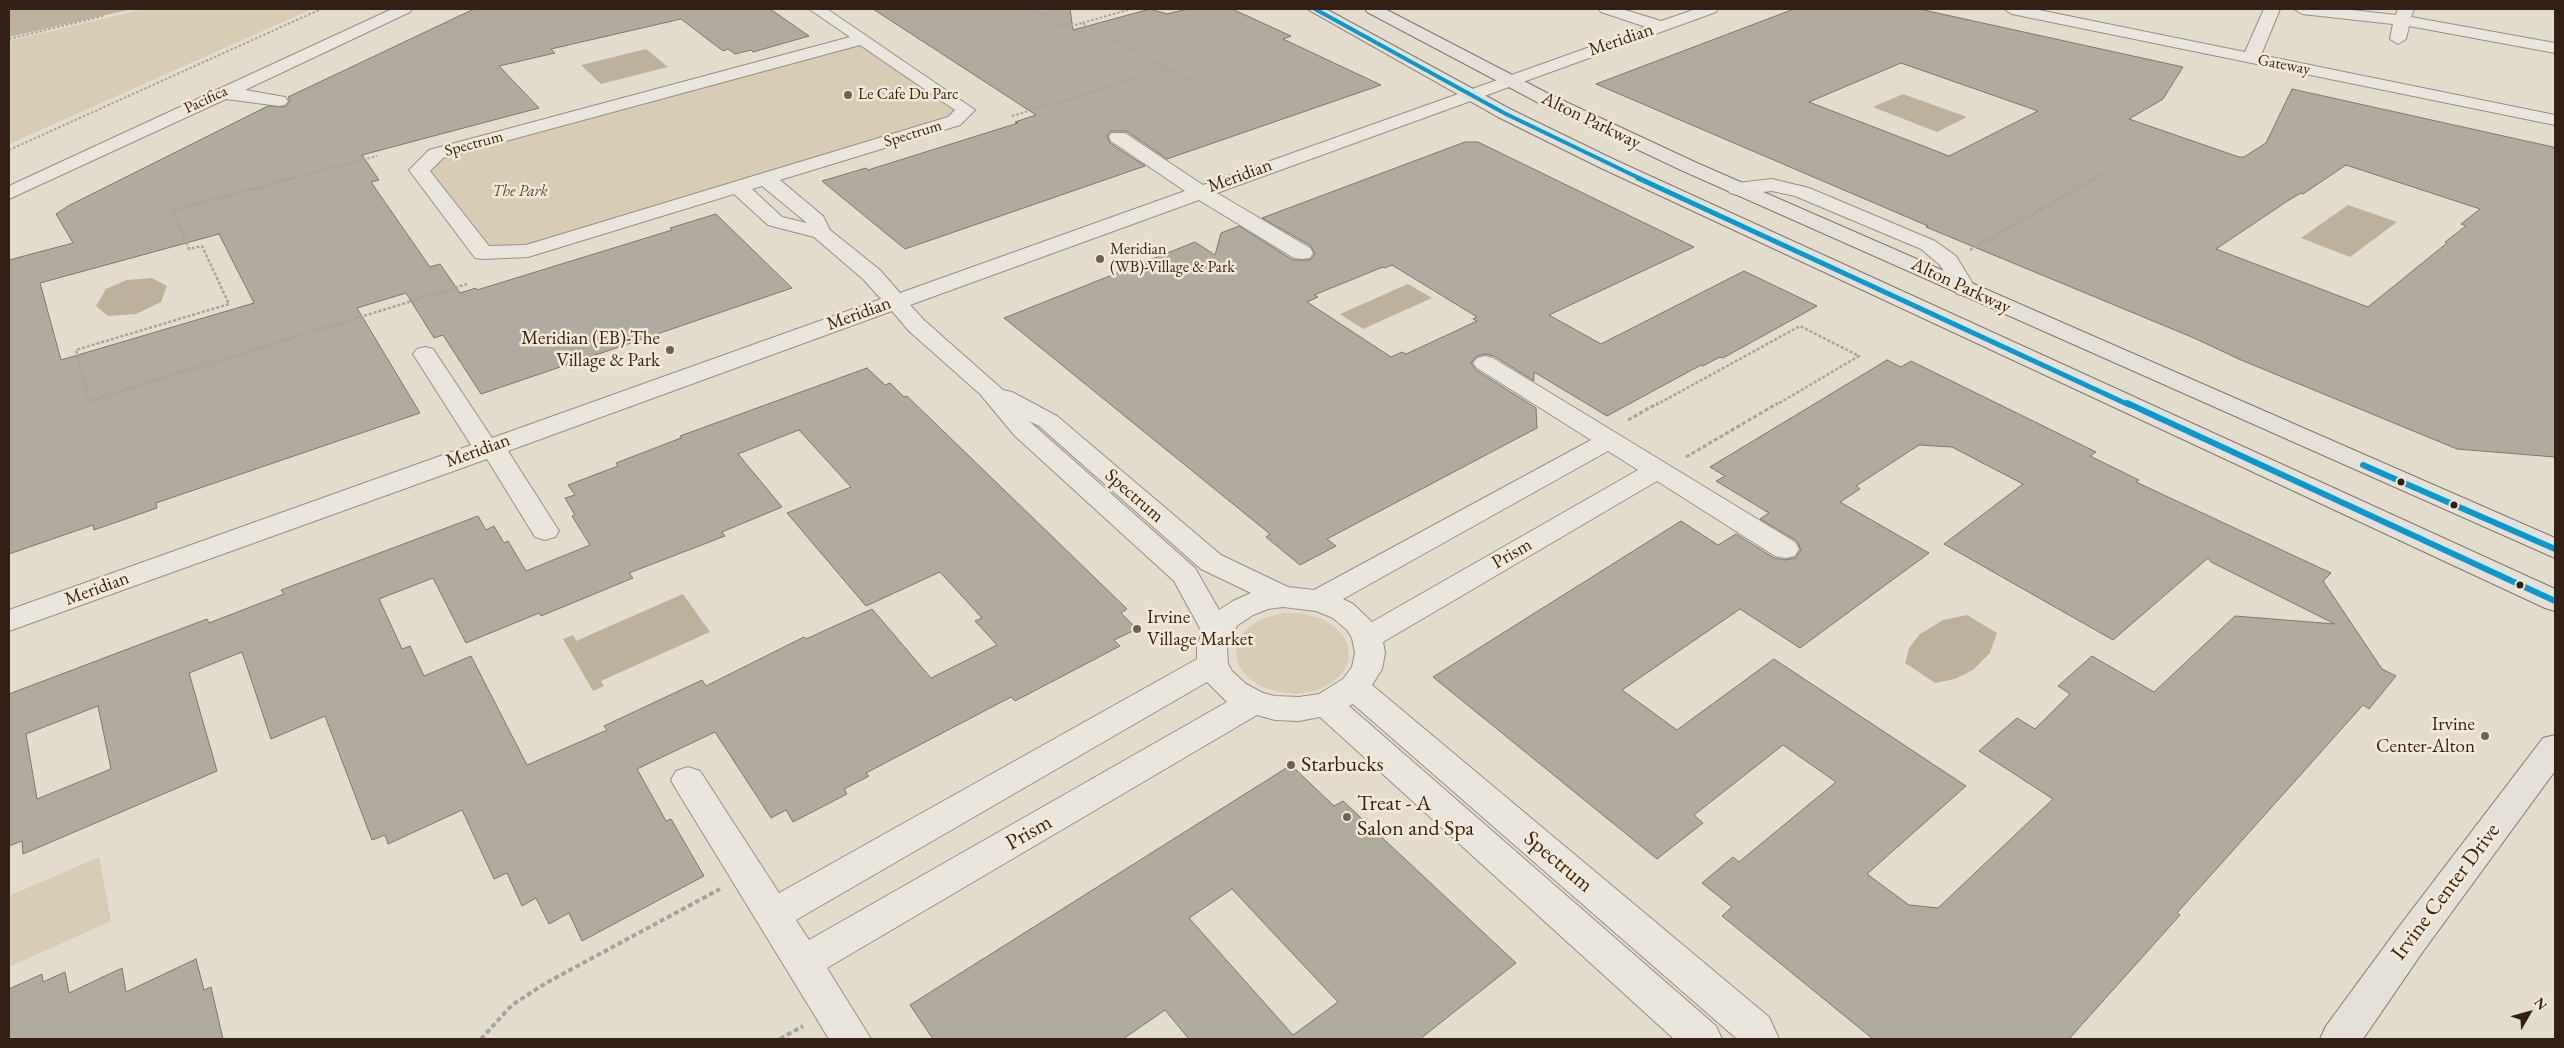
<!DOCTYPE html>
<html>
<head>
<meta charset="utf-8">
<style>
	body { margin:0 }
	#map { position:relative; width:2564px; height:1048px; overflow:hidden; background:#e4dccc; font-family:"EB Garamond",serif }
	canvas { display:block }
	.frame { position:absolute; inset:0; border:10px solid #331f13; pointer-events:none }
	.north { position:absolute; left:2504px; top:988px; width:50px; height:50px; -webkit-text-stroke:4px #f4ead7; paint-order:stroke; rotate:52deg; font-size:14px; font-weight:700; line-height:20px; text-align:center; color:#331f13 }
	.north::after { content:''; display:block; margin:auto; width:18px; height:22px; background:#331f13; clip-path:polygon(50% 0,100% 100%,50% 72%,0 100%) }
</style>
</head>
<body>
<div id="map">
<canvas width="2564" height="1048"></canvas>
<div class="frame"></div>
<div class="north">N</div>
</div>
<script>
const ctx = document.querySelector('canvas').getContext('2d');
ctx.lineJoin = 'round';
function paint(path, color) {
  ctx.fillStyle = color;
  ctx.fill(path, 'evenodd');
}
function shape(rows) {
  const path = new Path2D();
  for (const r of rows) {
    path.moveTo(r[0], r[1]);
    for (let i = 2; i < r.length; i += 2) path.lineTo(r[i], r[i + 1]);
  }
  return path;
}
function stroke(path, color, width, dash) {
  ctx.strokeStyle = color;
  ctx.lineWidth = width;
  ctx.lineCap = dash ? 'butt' : 'round';
  ctx.setLineDash(dash || []);
  ctx.stroke(path);
}
function drawText(font, color, halo, rows, align = 'center') {
  ctx.font = font + ' "EB Garamond",serif';
  ctx.lineWidth = 5;
  ctx.setLineDash([]);
  ctx.textBaseline = 'middle';
  ctx.strokeStyle = halo;
  ctx.fillStyle = color;
  for (const [text, x, y, turn = 0] of rows) {
    ctx.save();
    ctx.translate(x, y);
    ctx.rotate((+turn || 0) * Math.PI / 180);
    ctx.textAlign = isNaN(turn) ? turn : align;
    if (halo) ctx.strokeText(text, 0, 0);
    ctx.fillText(text, 0, 0);
    ctx.restore();
  }
}
const green = shape([
	[145,9,312,9,9,144,9,41],
	[863,39,966,110,954,121,528,251,483,253,419,170,436,154],
	[1282,613,1301,613,1319,618,1334,626,1344,637,1349,649,1348,662,1342,674,1330,684,1315,691,1297,694,1279,692,1262,687,1248,678,1239,666,1236,652,1239,638,1249,627,1264,618],
	[99,857,111,921,9,967,9,896]
]);
const water = shape([
	[9,9,132,9,9,37],
	[646,49,668,67,601,84,581,65],
	[1903,94,1967,117,1937,132,1873,107],
	[2348,205,2397,222,2350,257,2301,238],
	[152,278,167,286,161,302,136,314,108,316,96,306,106,289,127,280],
	[1408,284,1432,298,1363,329,1340,314],
	[683,594,710,632,601,681,604,686,593,691,563,639,573,635,576,641],
	[1967,615,1997,633,1990,653,1973,670,1955,679,1935,683,1905,663,1909,648,1920,634,1943,620]
]);
const building = shape([
	[474,9,770,9,809,36,753,52,751,50,735,54,728,49,723,51,681,19,551,49,555,53,499,66,539,108,362,155,379,180,371,182,414,244,430,267,440,264,460,293,476,288,477,290,672,230,670,228,716,214,792,288,481,394,443,335,434,338,406,293,357,308,420,413,156,503,157,508,94,530,93,525,9,554,9,260,73,243,56,214,68,206,268,106,285,107,290,101,288,97,474,9],
	[219,234,254,303,61,360,40,283,219,234],
	[873,9,1070,9,1073,30,1150,9,1167,14,1187,9,1232,9,1291,36,1283,39,1381,85,1167,159,1126,131,1111,131,1107,136,1110,143,1145,166,905,249,822,181,866,168,868,170,1018,123,1015,122,1036,115,873,9],
	[1794,9,1919,9,2183,67,2163,99,2129,119,2239,157,2244,157,2266,143,2292,89,2553,147,2555,150,2555,457,2457,449,2241,360,2194,338,1926,227,1928,226,1596,84,1794,9],
	[1901,63,2038,111,1949,156,1809,102,1901,63],
	[2346,165,2480,209,2461,224,2466,226,2445,242,2447,243,2368,307,2216,249,2289,200,2301,193,2303,194,2346,165],
	[1465,142,1478,142,1694,247,1549,315,1601,344,1744,271,1817,306,1723,358,1720,357,1703,366,1701,365,1607,416,1534,372,1534,381,1494,356,1485,354,1477,356,1471,363,1476,370,1536,408,1537,428,1327,539,1336,546,1300,565,1266,537,1270,534,1004,318,1195,242,1215,255,1221,233,1239,226,1293,260,1310,260,1315,254,1311,246,1262,218,1465,142],
	[1392,265,1477,317,1473,319,1477,321,1406,354,1402,352,1391,357,1307,302,1318,297,1314,295,1383,267,1385,268,1392,265],
	[1887,360,1901,367,1911,361,2096,452,2090,456,2139,480,2136,482,2331,573,2323,581,2382,669,2396,676,2369,709,2363,705,2177,913,2180,915,2069,1039,1873,1039,1722,916,1732,907,1702,883,1733,857,1739,862,1836,782,1783,745,1694,815,1703,823,1657,859,1433,677,1681,521,1718,545,1736,534,1774,558,1785,560,1795,558,1801,550,1797,541,1760,519,1769,513,1716,481,1725,476,1710,467,1887,360],
	[1919,445,1952,447,2023,484,1944,544,2113,640,2208,558,2211,562,2335,624,2235,616,2154,692,2092,656,2058,686,2070,694,2035,729,2017,718,1979,751,2053,799,1938,908,1909,905,1867,874,1966,786,1774,659,1677,730,1622,690,1740,609,1800,648,1929,553,1840,502,1860,489,1856,486,1919,445],
	[867,368,885,385,890,383,904,397,907,396,1127,609,1121,613,1137,629,1114,640,1120,646,1015,701,1011,697,866,773,869,776,844,789,847,794,793,822,786,810,771,818,715,732,637,769,666,821,671,819,704,876,582,941,569,913,549,924,536,898,522,906,507,873,494,879,462,810,388,844,385,835,372,840,325,716,271,739,242,652,189,673,217,771,23,854,22,841,9,846,9,694,207,619,209,623,284,594,281,590,478,516,486,530,494,526,504,543,508,541,526,571,590,545,572,516,575,515,565,498,575,495,568,485,618,466,616,463,681,438,680,436,867,368],
	[799,430,851,487,787,513,866,606,940,572,982,618,975,621,997,645,931,678,872,609,806,639,804,637,706,686,702,680,604,726,607,730,527,765,471,656,424,676,410,646,402,649,379,599,433,578,466,643,539,613,541,616,633,578,629,573,725,536,722,532,782,507,738,454,799,430],
	[98,706,111,769,37,799,26,734,98,706],
	[1291,765,1334,806,1343,801,1516,963,1420,1039,1189,1039,1165,1010,1123,1039,933,1039,910,1005,1291,765],
	[1232,889,1338,1002,1293,1035,1189,918,1232,889],
	[196,959,204,990,211,987,223,1039,9,1039,9,989,42,974,43,982,65,972,69,993,122,968,126,992,196,959]
]);
const pathFar3 = shape([
	[1031,9,1064,28,1082,23],
	[9,39,103,16],
	[1168,69,1193,82],
	[1012,116,1168,69,1082,23,1131,9],
	[9,150,321,9],
	[289,179,377,156],
	[2093,179,2113,168]
]);
const pathFar2 = shape([
	[294,178,173,210,189,249,202,246,229,304,76,350,89,401,467,284],
	[1970,250,2096,178],
	[1656,405,1800,326,1859,356,1776,405]
]);
const pathFar1 = shape([
	[1628,420,1658,403],
	[1686,457,1778,403]
]);
const path = shape([
	[481,1039,512,1005,546,983,720,889],
	[780,1039,803,1026]
]);
const minor = shape([
	[392,9,412,9,410,12,245,90,285,97,288,101,285,105,279,106,226,99,9,199,9,186,392,9],
	[809,9,827,9,975,110,960,125,780,180,823,216,830,230,880,270,900,293,1185,191,1111,141,1109,137,1111,133,1125,133,1203,185,1646,27,1601,12,1599,9,1622,9,1661,21,1696,9,1718,9,1716,12,1217,193,1310,248,1313,253,1310,258,1302,259,1294,258,1199,200,910,305,925,321,1003,390,1012,392,1057,416,1221,555,1288,587,1314,590,1591,440,1477,368,1473,363,1477,358,1485,356,1493,358,1795,542,1799,549,1795,556,1785,558,1775,556,1657,481,1383,642,1385,653,1382,669,1372,685,1769,1017,1779,1039,1737,1039,1353,704,1349,706,1716,1026,1722,1039,1674,1039,1320,717,1299,721,1275,720,1257,715,827,968,871,1039,829,1039,676,789,671,780,676,771,688,767,700,771,779,893,1197,659,1197,647,1202,632,1174,581,1015,436,980,394,909,331,892,311,508,451,559,531,555,537,545,540,535,537,487,459,9,631,9,610,471,445,413,354,417,349,425,347,433,349,492,438,881,299,864,280,814,237,768,225,734,194,528,257,483,259,475,258,409,170,429,150,850,37,809,9],
	[860,45,955,110,948,117,526,245,489,246,430,171,443,158,860,45],
	[762,186,807,223,782,217,752,189,762,186],
	[1029,421,1039,426,1201,569,1251,593,1233,601,1219,610,1195,568,1029,421],
	[1608,451,1638,470,1372,622,1353,604,1343,599,1608,451],
	[1283,607,1316,611,1333,618,1347,630,1352,638,1355,653,1352,667,1343,679,1319,694,1299,697,1275,696,1263,693,1246,684,1232,671,1228,664,1227,647,1231,635,1238,625,1253,615,1268,609,1283,607],
	[1207,682,1227,702,809,940,796,920,1207,682],
	[2004,9,2034,9,2245,52,2264,9,2280,9,2261,55,2555,115,2555,125,2012,14,2004,9],
	[2294,9,2343,9,2396,15,2398,9,2414,9,2411,17,2555,43,2555,53,2409,26,2406,39,2398,44,2390,39,2393,24,2302,14,2294,9],
	[1772,179,1809,188,1935,241,1956,256,1976,289,1973,294,1965,296,1957,294,1940,265,1921,249,1795,196,1772,191,1737,195,1730,193,1727,189,1730,185,1737,183,1772,179]
]);
const major = shape([
	[1307,9,1326,9,1510,109,1615,160,2555,589,2555,611,2545,608,1601,168,1498,117,1307,9],
	[1365,9,1385,9,1549,94,1697,163,2555,538,2555,558,1683,171,1537,102,1367,12,1365,9],
	[2555,735,2555,771,2424,950,2363,1039,2320,1039,2326,1026,2398,928,2543,738,2555,735]
]);
const bus1Far2 = shape([
	[1315,9,1504,113,1641,179]
]);
const bus1Far1 = shape([
	[1638,178,2129,405]
]);
const bus1 = shape([
	[2127,403,2555,601],
	[2363,465,2555,549]
]);
const markers = [
	[848,95,5,"#716154"],
	[1100,259,5,"#716154"],
	[670,350,5,"#716154"],
	[2401,482,4.5,"#331f13"],
	[2454,505,4.5,"#331f13"],
	[2520,585,4.5,"#331f13"],
	[1137,629,5,"#716154"],
	[2485,736,5,"#716154"],
	[1291,765,5,"#716154"],
	[1347,817,5,"#716154"]
];
const farStreetnames = [
	["Gateway",2284,65,11],
	["Pacifica",206,100,-25],
	["Spectrum",913,134,-17],
	["Spectrum",474,144,-15]
];
const farPoinames = [
	["Le Cafe Du Parc",858,95],
	["Meridian",1110,250],
	["(WB)-Village & Park",1110,268]
];
const farParknames = [
	["The Park",520,192]
];
const streetNames = [
	["Meridian",1621,40,-19],
	["Alton Parkway",1591,121,26],
	["Meridian",1240,176,-20],
	["Alton Parkway",1961,286,25],
	["Meridian",859,314,-20],
	["Meridian",478,451,-20],
	["Spectrum",1134,496,41],
	["Prism",1512,554,-30],
	["Meridian",97,589,-20]
];
const poiNames = [
	["Meridian (EB)-The",660,339],
	["Village & Park",660,361],
	["Irvine",1147,618,"left"],
	["Village Market",1147,640,"left"],
	["Irvine",2475,725],
	["Center-Alton",2475,747]
];
const nearPoinames = [
	["Starbucks",1301,765],
	["Treat - A",1357,804],
	["Salon and Spa",1357,829]
];
const nearStreetnames = [
	["Prism",1029,833,-30],
	["Spectrum",1558,862,40],
	["Irvine Center Drive",2446,892,-53]
];
paint(green, '#d8ccb5');
paint(water, '#beb19b');
paint(building, '#b1aa9f');
stroke(building, '#7d766c', 1);
stroke(minor, '#968f84', 2);
stroke(major, '#7d766c', 2);
stroke(pathFar3, '#a8a29c', 2, [2.5, 2]);
stroke(pathFar2, '#a8a29c', 2.5, [3, 2]);
stroke(pathFar1, '#a8a29c', 3, [4, 2.5]);
stroke(path, '#a8a29c', 4, [5, 3]);
paint(minor, '#eae5dd');
paint(major, '#e6e1d8');
stroke(bus1Far2, '#0899d1', 4);
stroke(bus1Far1, '#0899d1', 5);
stroke(bus1, '#0899d1', 6);
for (const [x, y, r, color] of markers) {
  const dot = new Path2D();
  dot.arc(x, y, r, 0, 2 * Math.PI);
  ctx.fillStyle = color;
  ctx.fill(dot);
  stroke(dot, '#f4ead7', 2);
}
drawText('16px', '#331f13', '#f4ead7', farStreetnames);
drawText('16px', '#331f13', '#f4ead7', farPoinames, 'left');
drawText('italic 16px', '#5a4737', '#f4ead7', farParknames);
drawText('19px', '#331f13', '#f4ead7', streetNames);
drawText('19px', '#331f13', '#f4ead7', poiNames, 'right');
drawText('22px', '#331f13', '#f4ead7', nearPoinames, 'left');
drawText('22px', '#331f13', '#f4ead7', nearStreetnames);
</script>
</body>
</html>
